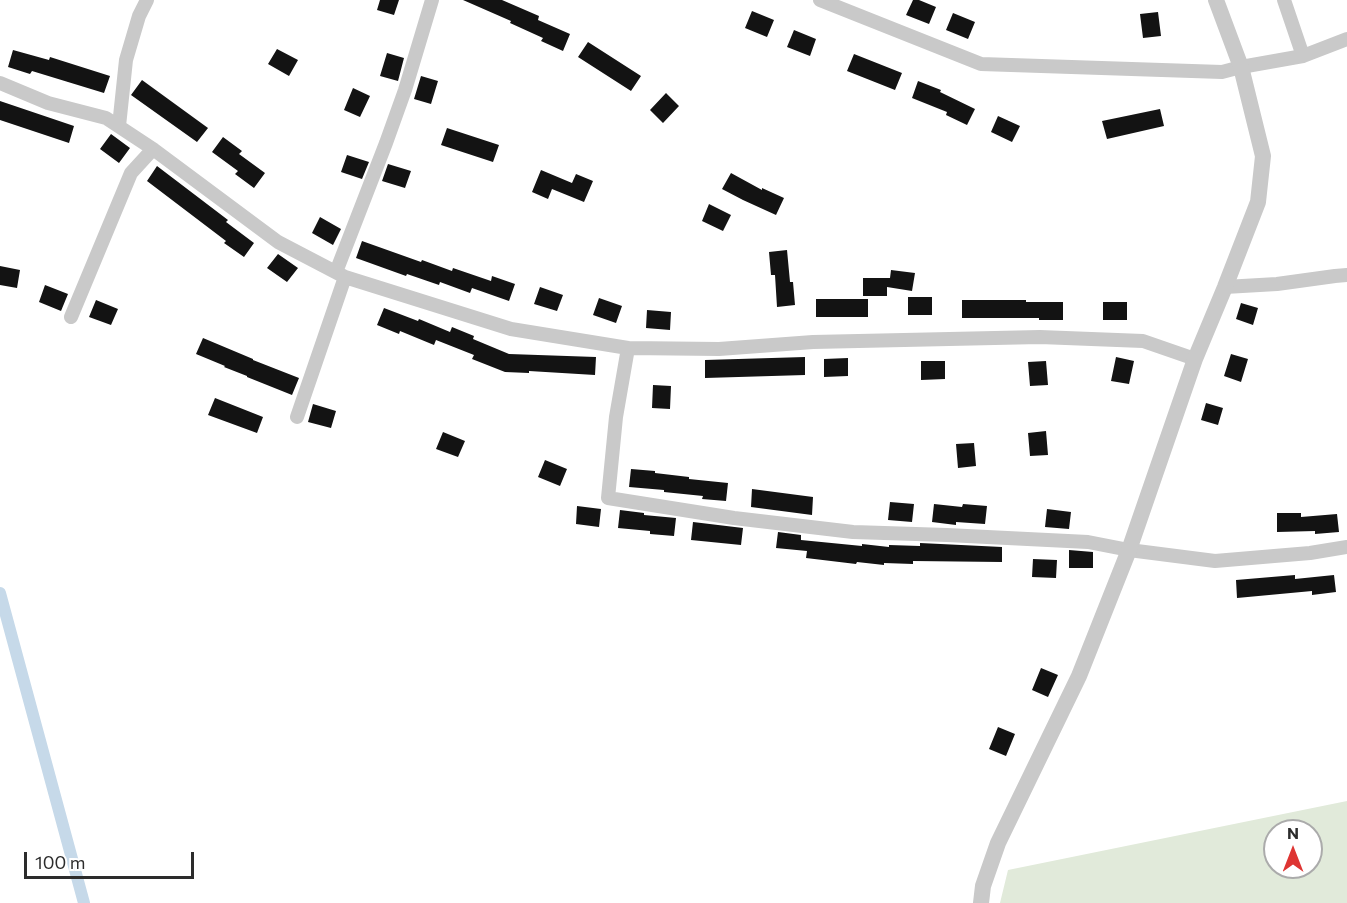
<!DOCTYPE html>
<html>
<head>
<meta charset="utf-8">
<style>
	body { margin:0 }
	#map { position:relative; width:1347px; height:903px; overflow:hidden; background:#fff; font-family:Commissioner,sans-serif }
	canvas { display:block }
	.north { position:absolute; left:1263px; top:819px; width:60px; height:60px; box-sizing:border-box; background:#fff; border:2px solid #ababab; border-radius:50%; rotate:0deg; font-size:16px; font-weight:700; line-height:24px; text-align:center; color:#2c2c2c }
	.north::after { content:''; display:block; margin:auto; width:21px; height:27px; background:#de3533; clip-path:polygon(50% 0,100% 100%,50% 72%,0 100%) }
	.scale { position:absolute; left:24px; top:852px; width:170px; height:27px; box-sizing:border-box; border:3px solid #2c2c2c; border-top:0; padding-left:8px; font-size:18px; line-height:21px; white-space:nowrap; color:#2c2c2c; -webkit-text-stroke:4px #fff; paint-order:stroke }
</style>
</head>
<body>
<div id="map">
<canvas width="1347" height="903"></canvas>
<div class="north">N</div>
<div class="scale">100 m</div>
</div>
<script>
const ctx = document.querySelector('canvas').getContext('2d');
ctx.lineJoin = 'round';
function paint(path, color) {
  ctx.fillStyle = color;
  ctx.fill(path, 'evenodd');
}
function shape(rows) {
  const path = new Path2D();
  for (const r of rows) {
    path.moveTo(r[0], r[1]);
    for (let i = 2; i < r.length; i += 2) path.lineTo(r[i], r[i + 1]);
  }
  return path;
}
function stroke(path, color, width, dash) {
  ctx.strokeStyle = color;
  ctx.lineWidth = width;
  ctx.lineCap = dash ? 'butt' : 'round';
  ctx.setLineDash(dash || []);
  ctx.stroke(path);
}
const green = shape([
	[1347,801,1347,903,1000,903,1008,870],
	[1275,831,1311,831,1311,867,1275,867]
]);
const canal = shape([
	[0,593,84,903]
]);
const building = shape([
	[380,0,399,0,394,15,377,10],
	[463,0,502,0,539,16,538,20,570,34,563,51,541,41,543,38,510,23,511,21],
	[913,0,919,0,936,7,929,24,906,15],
	[752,11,774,20,767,37,745,28],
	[1158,12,1161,36,1143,38,1140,14],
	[953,13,975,22,968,39,946,30],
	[794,30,816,39,810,56,787,47],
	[588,42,641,76,631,91,578,57],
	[277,49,298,60,289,76,268,64],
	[13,50,49,60,50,57,110,76,104,93,32,71,30,74,8,67],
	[387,53,404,58,398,81,380,76],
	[854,54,902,73,895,90,847,71],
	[421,76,438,81,431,104,414,99],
	[142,80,208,128,197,142,131,95],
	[918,81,941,90,940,92,975,109,967,125,946,115,947,112,912,98],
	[353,88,370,96,360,117,344,110],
	[666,93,679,106,663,123,650,110],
	[0,101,74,126,69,143,0,120],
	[1160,109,1164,126,1107,139,1102,121],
	[998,116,1020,126,1012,142,991,132],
	[447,128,499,145,493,162,441,145],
	[111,134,130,148,119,163,100,149],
	[223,137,242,151,239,154,265,173,254,188,235,174,238,171,212,152],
	[347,155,369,162,362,179,341,172],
	[388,164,411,171,405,188,382,181],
	[157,166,228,220,226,222,254,243,244,257,224,243,226,241,147,181],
	[541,170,572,183,576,174,593,181,584,202,552,189,548,199,532,192],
	[731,173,762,190,762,188,784,198,776,215,743,200,722,189],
	[709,204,731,215,723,231,702,221],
	[320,217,341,229,333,245,312,233],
	[362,241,421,262,422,260,452,271,453,268,491,281,492,276,515,284,509,301,472,288,470,293,440,282,439,285,407,274,406,276,356,258],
	[787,250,790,282,793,282,795,305,777,307,775,275,771,275,769,252],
	[278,254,298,268,287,282,267,268],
	[0,266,20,270,17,288,0,285],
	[891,270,915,273,912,291,887,287,887,296,863,296,863,278,890,278],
	[45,285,68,294,61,311,39,302],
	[540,287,563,295,557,311,534,304],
	[908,297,932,297,932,315,908,315],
	[599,298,622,306,616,323,593,315],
	[816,299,868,299,868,317,816,317],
	[96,300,118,309,111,325,89,317],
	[962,300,1026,300,1026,302,1063,302,1063,320,1039,320,1039,318,962,318],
	[1103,302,1127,302,1127,320,1103,320],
	[1241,303,1258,308,1253,325,1236,319],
	[384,308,418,321,419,319,450,332,452,327,474,336,473,339,509,354,596,357,595,375,529,371,529,373,505,372,472,359,474,355,436,340,434,345,400,331,399,334,377,325],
	[647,310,671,312,670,330,646,328],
	[203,338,253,359,253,360,299,378,292,395,247,377,247,376,224,367,225,366,196,354],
	[1231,354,1248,359,1241,382,1224,376],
	[805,357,805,375,705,378,705,360],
	[1116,357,1134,361,1129,384,1111,381],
	[848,358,848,376,824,377,824,359],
	[921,361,945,361,945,379,921,380],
	[1046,361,1048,385,1030,386,1028,362],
	[653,385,671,386,670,409,652,408],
	[215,398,263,417,257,433,208,415],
	[1206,403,1223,408,1218,425,1201,420],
	[313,404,336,411,331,428,308,422],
	[1046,431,1048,455,1030,456,1028,433],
	[443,432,465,441,458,457,436,449],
	[974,443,976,466,958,468,956,444],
	[545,460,567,469,560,486,538,477],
	[631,469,655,471,655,473,689,477,689,479,728,483,726,501,702,499,703,496,664,492,664,490,629,487],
	[752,489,813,497,812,515,751,507],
	[890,502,914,504,912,522,888,520],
	[934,504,962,507,963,504,987,506,985,524,956,522,956,525,932,522],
	[577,506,601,509,599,527,576,524],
	[1047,509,1071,512,1069,529,1045,527],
	[620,510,644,513,644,515,676,518,674,536,650,534,650,531,618,528],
	[1277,513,1301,513,1301,517,1337,514,1339,532,1315,534,1315,531,1277,532],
	[693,522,743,528,741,545,691,540],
	[778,532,801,535,801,540,862,546,862,544,889,547,889,545,920,546,920,543,1002,547,1002,562,913,561,913,564,884,563,884,565,857,562,856,564,806,558,807,551,776,548],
	[1069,550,1093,552,1093,568,1069,568],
	[1033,559,1057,560,1056,578,1032,577],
	[1295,575,1295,579,1334,575,1336,592,1312,595,1312,591,1237,598,1236,580],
	[1041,668,1058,675,1048,697,1032,690],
	[998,727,1015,734,1006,756,989,749]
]);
const minor = shape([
	[820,0,981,64,1222,72,1241,67,1303,56,1347,39],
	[1284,0,1303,56],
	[0,83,48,103,106,118,153,149,278,242,345,277,511,329,628,348,719,349,813,342,1040,337,1143,341,1195,359],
	[119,126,126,60,139,16,147,0],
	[336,272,386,143,405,90,432,0],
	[1225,287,1277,284,1335,276,1347,275],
	[71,317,131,173,153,149],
	[628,348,616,417,608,498,734,518,853,532,947,535,1088,542,1129,550,1215,561,1310,553,1347,547],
	[297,417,345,277]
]);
const tertiary = shape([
	[981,903,983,886,998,843,1079,676,1129,550,1195,359,1225,287,1258,202,1263,156,1241,67,1216,0]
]);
paint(green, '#e1eada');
stroke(canal, '#c6d9e9', 12);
paint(building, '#131313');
stroke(minor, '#c9c9c9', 14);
stroke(tertiary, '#c9c9c9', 16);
</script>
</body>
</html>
